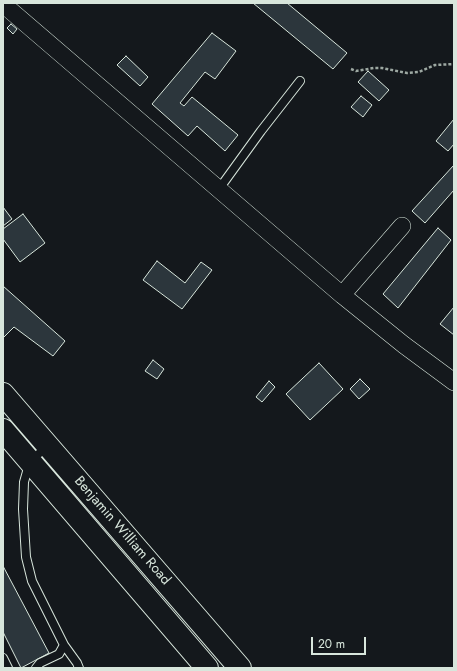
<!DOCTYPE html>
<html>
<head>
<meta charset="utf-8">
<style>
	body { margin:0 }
	#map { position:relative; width:457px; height:671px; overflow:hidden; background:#14181c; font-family:Jost,sans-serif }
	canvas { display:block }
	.frame { position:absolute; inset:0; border:4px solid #d8e6dc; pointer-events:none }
	.scale { position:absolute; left:311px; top:637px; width:55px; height:18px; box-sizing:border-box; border:2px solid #d8e6dc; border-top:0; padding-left:5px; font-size:12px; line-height:14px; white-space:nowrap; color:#d8e6dc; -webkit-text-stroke:3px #14181c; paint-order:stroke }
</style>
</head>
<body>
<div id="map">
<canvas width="457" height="671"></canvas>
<div class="frame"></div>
<div class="scale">20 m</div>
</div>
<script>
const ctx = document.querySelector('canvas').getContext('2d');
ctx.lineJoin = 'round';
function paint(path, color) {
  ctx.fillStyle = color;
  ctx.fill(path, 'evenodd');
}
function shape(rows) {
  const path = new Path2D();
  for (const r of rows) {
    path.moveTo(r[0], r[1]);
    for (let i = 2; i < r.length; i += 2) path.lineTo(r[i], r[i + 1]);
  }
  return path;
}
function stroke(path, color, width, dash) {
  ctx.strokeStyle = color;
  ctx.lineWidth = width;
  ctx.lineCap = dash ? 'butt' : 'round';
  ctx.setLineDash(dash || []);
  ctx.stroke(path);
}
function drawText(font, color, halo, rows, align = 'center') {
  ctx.font = font + ' Jost,sans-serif';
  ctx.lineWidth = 3;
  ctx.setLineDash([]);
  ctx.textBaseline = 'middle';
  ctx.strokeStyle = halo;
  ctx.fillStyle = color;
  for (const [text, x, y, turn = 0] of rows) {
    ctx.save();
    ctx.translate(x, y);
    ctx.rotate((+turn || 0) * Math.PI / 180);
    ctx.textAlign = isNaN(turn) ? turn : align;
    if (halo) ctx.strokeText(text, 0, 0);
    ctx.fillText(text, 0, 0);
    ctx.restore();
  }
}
const building = shape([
	[253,3,287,3,347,53,333,69,253,3],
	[11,24,17,29,13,34,7,28,11,24],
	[212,33,236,51,215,79,205,72,180,103,184,106,192,97,238,135,225,151,197,126,188,136,152,104,212,33],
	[126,56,148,77,140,86,117,65,126,56],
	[368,71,389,90,379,101,358,82,368,71],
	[361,96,372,105,363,117,351,107,361,96],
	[454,119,454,144,448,151,436,141,454,119],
	[454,165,454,190,425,223,412,211,454,165],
	[3,207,12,219,3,226,3,207],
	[23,214,45,243,20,262,3,239,3,229,23,214],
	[438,228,451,240,398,308,383,294,438,228],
	[157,261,185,283,201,262,212,270,182,309,143,280,157,261],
	[3,286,65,341,53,356,14,327,3,338,3,286],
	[454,307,454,335,440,324,454,307],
	[153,360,164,369,157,379,145,371,153,360],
	[319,363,343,389,310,420,286,394,319,363],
	[360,379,370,389,359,399,350,389,360,379],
	[269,381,275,387,262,402,256,397,269,381],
	[3,566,49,653,21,668,3,632,3,566]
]);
const path = shape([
	[351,69,356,71,374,68,382,68,407,73,419,72,435,65,454,64]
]);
const lane = shape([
	[219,189,261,131,300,81],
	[64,645,77,663,79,668],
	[3,658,8,668],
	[36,668,40,663,59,654,64,645,32,581,26,557,23,509,24,482,30,461,48,446]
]);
const street = shape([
	[3,4,342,295,404,345,454,382],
	[342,295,402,226]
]);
const secondary = shape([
	[3,394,240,668],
	[3,430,207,668]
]);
const streetNames = [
	["Benjamin William Road",122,531,49]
];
paint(building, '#2c363c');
stroke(building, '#d8e6dc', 1);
stroke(lane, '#d8e6dc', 10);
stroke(street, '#d8e6dc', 18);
stroke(secondary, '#d8e6dc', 24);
stroke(path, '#9da8a2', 2.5, [3, 2]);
stroke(lane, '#14181c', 8);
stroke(street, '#14181c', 17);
stroke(secondary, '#14181c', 22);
drawText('14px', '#d8e6dc', '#14181c', streetNames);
</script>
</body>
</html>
